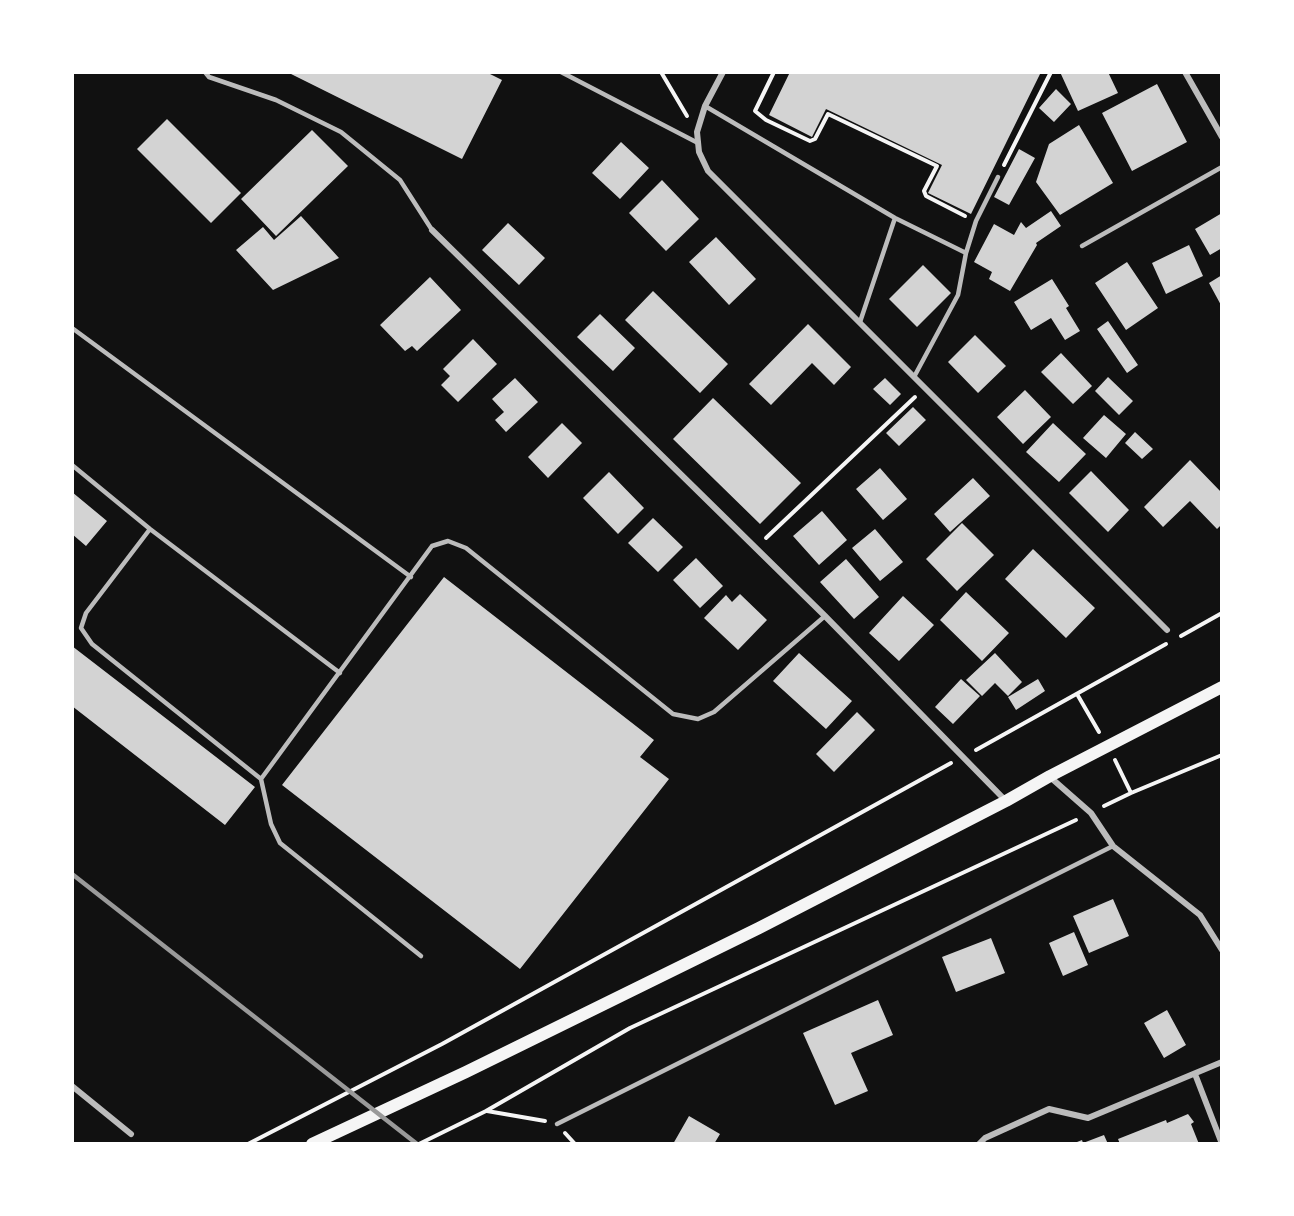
<!DOCTYPE html>
<html>
<head>
<meta charset="utf-8">
<style>
	body { margin:0 }
	#map { position:relative; width:1294px; height:1216px; overflow:hidden; background:#111; font-family:Ubuntu,sans-serif }
	canvas { display:block }
	.frame { position:absolute; inset:0; border:74px solid #fff; pointer-events:none }
</style>
</head>
<body>
<div id="map">
<canvas width="1294" height="1216"></canvas>
<div class="frame"></div>
</div>
<script>
const ctx = document.querySelector('canvas').getContext('2d');
ctx.lineJoin = 'round';
function paint(path, color) {
  ctx.fillStyle = color;
  ctx.fill(path, 'evenodd');
}
function shape(rows) {
  const path = new Path2D();
  for (const r of rows) {
    path.moveTo(r[0], r[1]);
    for (let i = 2; i < r.length; i += 2) path.lineTo(r[i], r[i + 1]);
  }
  return path;
}
function stroke(path, color, width, dash) {
  ctx.strokeStyle = color;
  ctx.lineWidth = width;
  ctx.lineCap = dash ? 'butt' : 'round';
  ctx.setLineDash(dash || []);
  ctx.stroke(path);
}
const building = shape([
	[287,72,486,72,502,80,462,159],
	[790,72,1041,72,971,214,928,193,942,165,826,109,812,137,769,115],
	[1060,72,1108,72,1118,93,1078,111],
	[1157,84,1187,142,1132,171,1102,113],
	[1056,89,1071,104,1054,122,1039,108],
	[167,119,241,193,211,223,137,149],
	[1079,125,1113,183,1060,215,1036,182,1049,144],
	[312,130,348,166,276,236,241,199],
	[621,142,649,168,620,199,592,173],
	[1019,149,1035,158,1009,205,994,197],
	[662,180,699,219,666,251,629,213],
	[1051,211,1061,226,1036,243,1037,245,1010,291,989,279,992,272,974,262,994,224,1014,235,1021,222,1026,228],
	[1222,213,1222,248,1210,255,1195,229],
	[301,216,339,258,273,290,236,250,263,227,274,240],
	[508,223,545,258,519,285,482,250],
	[716,237,756,279,729,305,689,262],
	[1189,245,1203,276,1166,294,1152,263],
	[1127,262,1158,308,1126,330,1095,283],
	[923,265,951,293,917,327,889,299],
	[1222,275,1222,307,1209,283],
	[430,277,461,310,417,351,412,346,405,351,380,325],
	[1052,279,1069,306,1066,308,1080,331,1065,340,1051,318,1031,330,1014,302],
	[653,291,728,364,700,393,625,320],
	[600,314,635,348,613,371,577,337],
	[1108,321,1138,365,1127,373,1097,329],
	[808,324,851,367,834,385,812,363,771,405,749,384],
	[975,335,1006,366,978,393,948,362],
	[473,339,497,364,458,402,441,385,450,376,443,369],
	[1061,353,1092,386,1073,404,1041,372],
	[1108,377,1133,401,1119,415,1095,391],
	[515,378,538,402,506,432,495,420,504,412,492,399],
	[885,378,901,394,890,405,873,389],
	[1025,390,1051,417,1023,444,997,417],
	[713,398,801,483,760,524,673,439],
	[913,407,926,420,899,446,886,433],
	[1104,415,1126,434,1106,458,1083,438],
	[562,423,582,443,548,478,528,457],
	[1053,423,1086,454,1059,482,1026,452],
	[1135,432,1153,449,1142,459,1125,443],
	[1190,460,1222,493,1222,524,1217,529,1190,501,1163,527,1144,507],
	[880,468,907,499,883,520,856,489],
	[1091,471,1129,510,1108,532,1069,493],
	[609,472,644,508,618,534,583,498],
	[973,478,990,496,950,532,934,514],
	[72,492,107,521,86,546,72,534],
	[822,511,847,540,819,565,793,536],
	[653,518,683,547,658,572,628,543],
	[962,523,994,555,957,591,926,559],
	[875,529,903,562,880,581,852,548],
	[1033,549,1095,608,1066,638,1005,579],
	[696,558,723,586,700,608,673,580],
	[846,559,879,597,854,619,820,582],
	[444,577,654,740,640,757,669,779,520,969,282,785],
	[966,592,1009,633,982,661,940,620],
	[740,594,767,620,738,650,704,618,726,595,732,602],
	[903,596,934,625,899,661,869,633],
	[72,646,255,787,225,825,72,706],
	[799,653,852,701,826,729,773,681],
	[995,653,1022,682,1008,696,995,683,982,696,966,680],
	[961,679,980,696,953,724,935,707],
	[1038,679,1045,691,1016,710,1008,697],
	[857,712,875,730,834,772,816,754],
	[1113,899,1129,936,1089,953,1073,916],
	[1074,932,1088,965,1063,976,1049,943],
	[991,938,1005,973,956,992,942,957],
	[878,1000,893,1035,851,1053,868,1091,835,1105,803,1033],
	[1167,1010,1186,1045,1164,1058,1144,1023],
	[1188,1114,1194,1122,1191,1124,1199,1144,1120,1144,1118,1139,1166,1120,1167,1123],
	[689,1116,720,1134,714,1144,673,1144],
	[1104,1135,1108,1144,1072,1144,1082,1140,1083,1143]
]);
const path = shape([
	[661,72,687,116],
	[774,72,755,111,766,120,810,141,815,139,828,114,937,166,924,191,926,196,965,216],
	[1004,165,1051,72],
	[766,538,915,397],
	[1181,636,1222,613],
	[1077,694,1099,732],
	[976,750,1166,644],
	[1115,760,1131,793],
	[1104,806,1131,793,1222,755],
	[487,1111,545,1121],
	[565,1133,575,1144],
	[248,1144,442,1044,951,763],
	[419,1144,486,1111,630,1028,1076,820]
]);
const service = shape([
	[205,72,209,77,276,100,341,132,400,180,432,230],
	[561,72,698,143],
	[705,106,895,218,966,253],
	[1082,246,1222,167],
	[860,322,895,218],
	[72,328,411,577],
	[914,377,958,295,966,253,976,221,998,177],
	[72,465,150,529,340,673],
	[150,529,86,613,81,628,92,644,261,779,271,824,280,843,421,956],
	[261,779,432,546,448,541,466,548,673,714,698,719,714,712,825,616],
	[557,1124,1113,846]
]);
const minor = shape([
	[723,72,705,106,697,132,699,152,708,171,1167,630],
	[1185,72,1222,137],
	[432,230,825,616,1006,801],
	[1050,777,1091,813,1113,846,1200,915,1222,950],
	[1195,1074,1222,1144],
	[72,1086,131,1134],
	[979,1144,985,1138,1049,1109,1088,1118,1222,1062]
]);
const secondary = shape([
	[312,1144,466,1072,759,928,1006,801,1050,776,1222,687]
]);
const rail = shape([
	[72,874,417,1144]
]);
paint(building, '#d3d3d3');
stroke(path, '#f5f5f5', 4);
stroke(service, '#bcbcbc', 4.5);
stroke(minor, '#bcbcbc', 6);
stroke(secondary, '#f5f5f5', 12);
stroke(rail, '#9a9a9a', 4.5);
</script>
</body>
</html>
